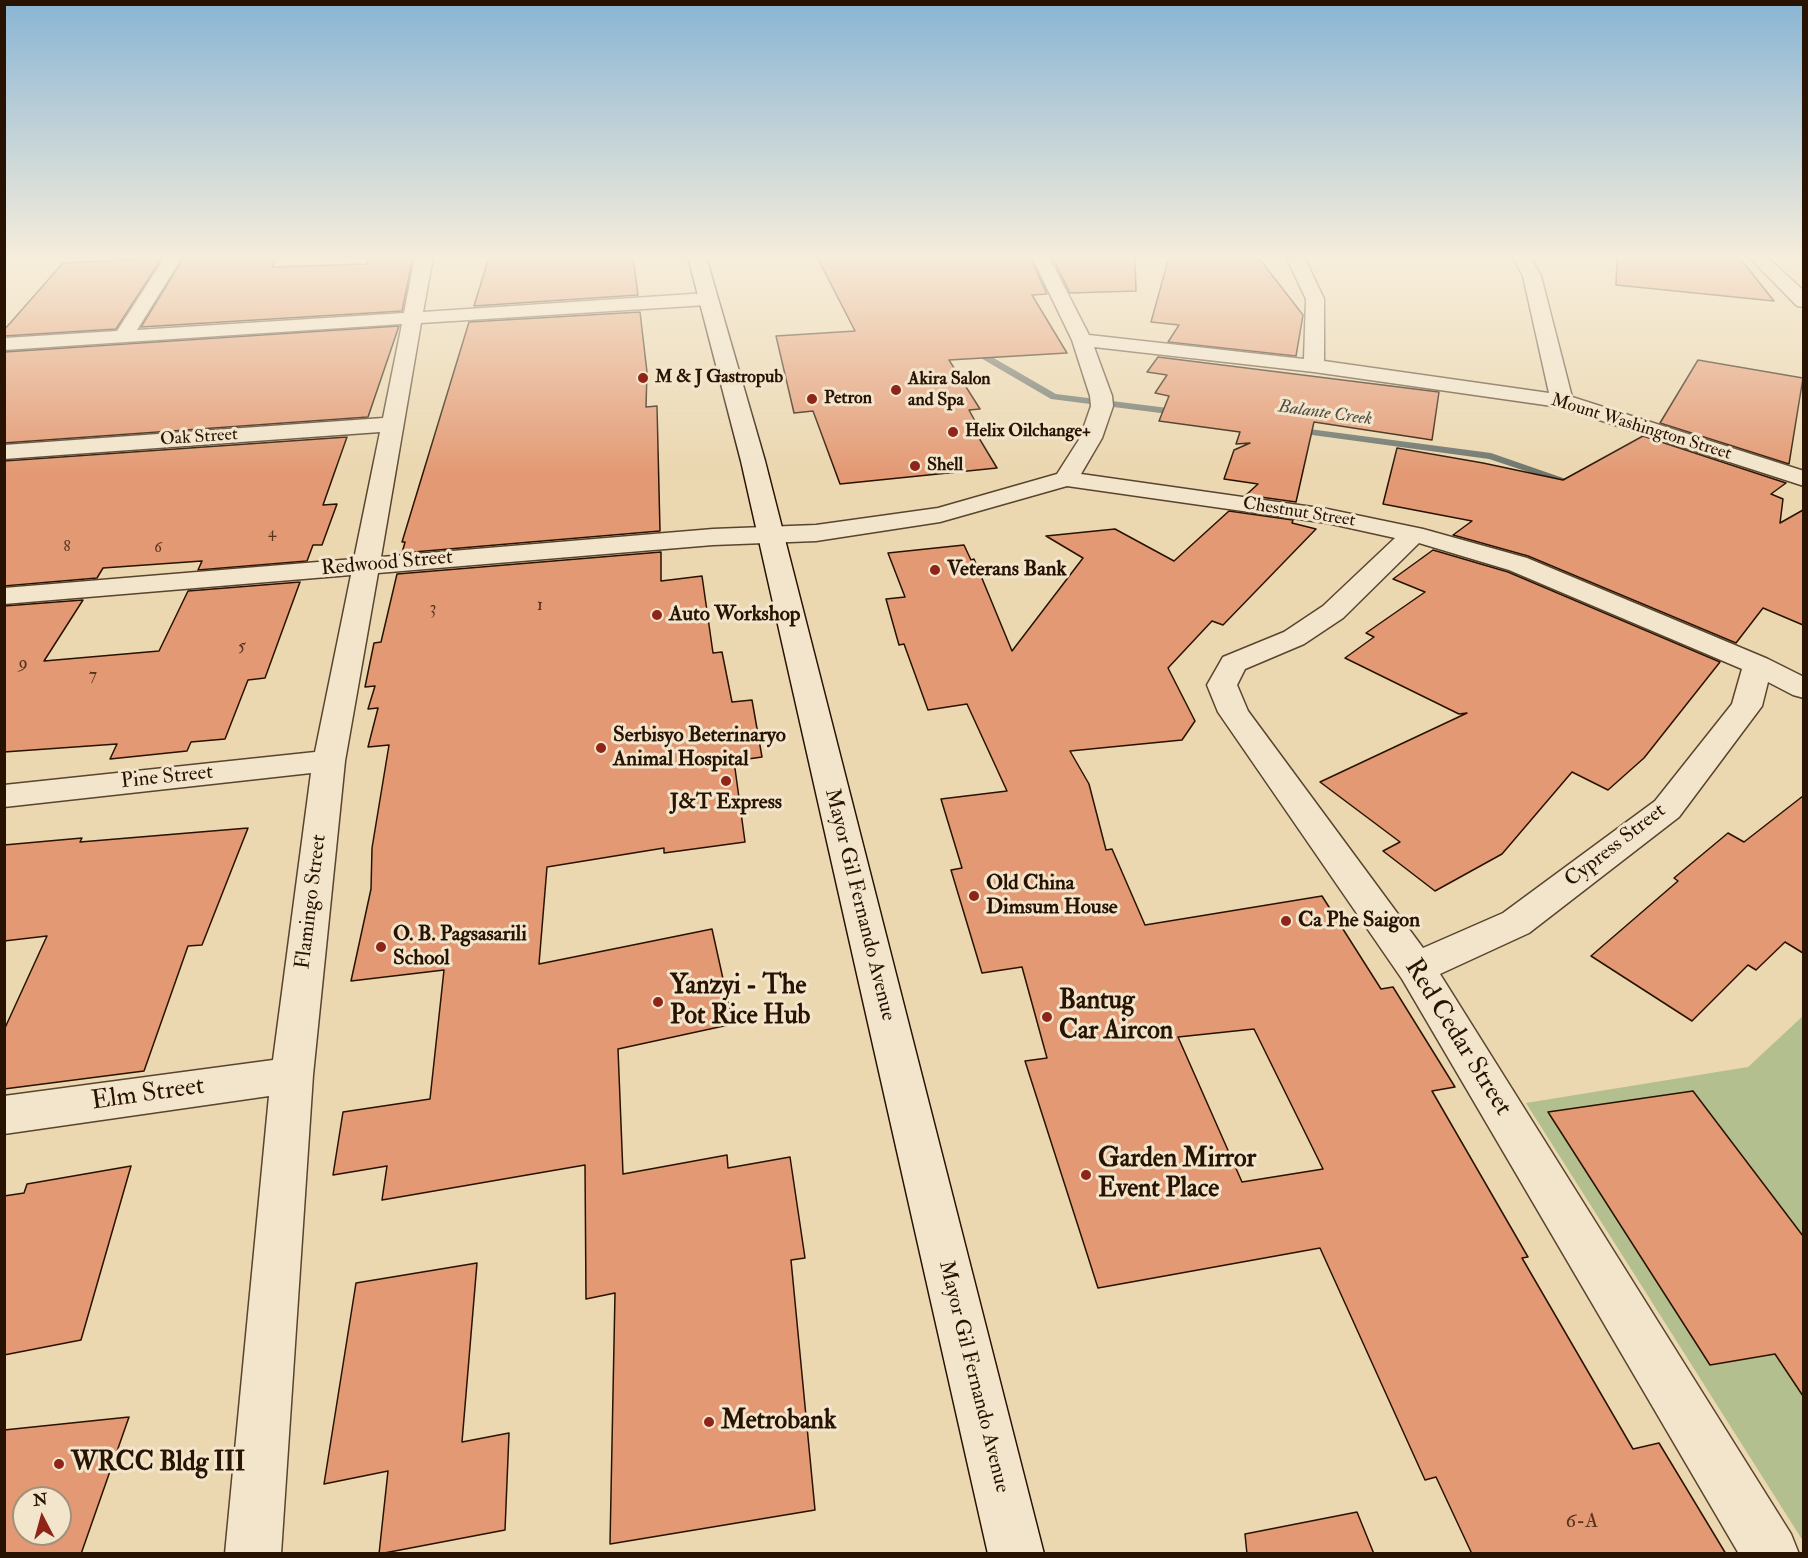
<!DOCTYPE html>
<html>
<head>
<meta charset="utf-8">
<style>
	body { margin:0 }
	#map { position:relative; width:1808px; height:1558px; overflow:hidden; background:#ebd7b0; font-family:"IM FELL Double Pica",serif }
	canvas { display:block }
	.frame { position:absolute; inset:0; border:6px solid #281302; pointer-events:none }
	.north { position:absolute; left:12px; top:1486px; width:60px; height:60px; box-sizing:border-box; background:#f2e5cc; border:2px solid #a1917b; border-radius:50%; rotate:354deg; font-size:16px; font-weight:700; line-height:24px; text-align:center; color:#281302 }
	.north::after { content:''; display:block; margin:auto; width:21px; height:27px; background:#8f2418; clip-path:polygon(50% 0,100% 100%,50% 72%,0 100%) }
</style>
</head>
<body>
<div id="map">
<canvas width="1808" height="1558"></canvas>
<div class="frame"></div>
<div class="north">N</div>
</div>
<script>
const ctx = document.querySelector('canvas').getContext('2d');
ctx.lineJoin = 'round';
function paint(path, color) {
  ctx.fillStyle = color;
  ctx.fill(path, 'evenodd');
}
function shape(rows) {
  const path = new Path2D();
  for (const r of rows) {
    path.moveTo(r[0], r[1]);
    for (let i = 2; i < r.length; i += 2) path.lineTo(r[i], r[i + 1]);
  }
  return path;
}
function stroke(path, color, width, dash) {
  ctx.strokeStyle = color;
  ctx.lineWidth = width;
  ctx.lineCap = dash ? 'butt' : 'round';
  ctx.setLineDash(dash || []);
  ctx.stroke(path);
}
function drawText(font, color, halo, rows, align = 'center') {
  ctx.font = font + ' "IM FELL Double Pica",serif';
  ctx.lineWidth = 6;
  ctx.setLineDash([]);
  ctx.textBaseline = 'middle';
  ctx.strokeStyle = halo;
  ctx.fillStyle = color;
  for (const [text, x, y, turn = 0] of rows) {
    ctx.save();
    ctx.translate(x, y);
    ctx.rotate((+turn || 0) * Math.PI / 180);
    ctx.textAlign = isNaN(turn) ? turn : align;
    if (halo) ctx.strokeText(text, 0, 0);
    ctx.fillText(text, 0, 0);
    ctx.restore();
  }
}
const green = shape([
	[1803,1016,1803,1541,1526,1103,1748,1067]
]);
const stream = shape([
	[967,346,973,346,1056,394,1184,410,1189,413,1184,416,1051,399,967,350,967,346],
	[1294,427,1491,453,1586,486,1581,489,1577,488,1489,459,1290,432,1290,428,1294,427]
]);
const building = shape([
	[184,257,277,257,272,267,367,264,369,257,413,257,402,311,141,327,184,257],
	[489,257,633,257,638,295,474,306,489,257],
	[817,257,1030,257,1047,294,1032,295,1067,353,949,360,980,409,969,410,981,432,976,433,997,468,840,484,813,411,794,413,776,336,855,331,817,257],
	[1052,257,1135,257,1136,291,1070,293,1052,257],
	[1169,257,1258,257,1303,315,1296,356,1168,342,1179,325,1151,322,1169,257],
	[1617,257,1739,257,1774,301,1616,285,1617,257],
	[162,258,116,329,4,336,4,330,63,263,162,258],
	[640,312,647,372,646,407,657,406,660,531,402,553,405,542,402,542,469,322,640,312],
	[399,326,368,417,4,443,4,352,399,326],
	[1158,357,1439,392,1432,440,1314,422,1296,502,1246,495,1258,484,1224,479,1234,450,1250,443,1236,444,1240,432,1159,421,1169,396,1155,393,1167,375,1147,372,1158,357],
	[1698,360,1803,378,1789,464,1660,423,1698,360],
	[1643,436,1786,483,1771,494,1783,499,1780,523,1803,510,1803,625,1763,608,1736,643,1528,556,1453,535,1472,521,1383,504,1397,448,1483,463,1563,480,1643,436],
	[347,437,323,505,337,504,322,545,313,545,307,561,198,570,202,561,103,568,97,578,4,586,4,461,347,437],
	[1229,511,1293,520,1292,523,1316,529,1223,625,1212,621,1168,668,1195,721,1182,740,1070,751,1089,784,1106,850,1112,849,1145,925,1322,896,1381,989,1393,987,1455,1087,1432,1091,1528,1257,1522,1258,1633,1449,1659,1443,1726,1554,1472,1554,1436,1477,1425,1480,1320,1248,1098,1288,1025,1061,1047,1058,1022,967,982,973,951,870,962,868,941,799,1007,791,967,704,928,710,904,644,899,645,886,599,905,597,888,553,964,545,971,560,974,559,1012,651,1083,558,1046,536,1115,529,1174,561,1229,511],
	[1254,1029,1323,1169,1242,1182,1178,1037,1254,1029],
	[1433,550,1508,572,1720,662,1644,758,1608,790,1572,772,1502,854,1435,891,1383,851,1400,842,1320,782,1467,713,1459,714,1345,658,1374,637,1366,633,1425,592,1393,579,1433,550],
	[661,552,661,581,702,576,713,653,722,652,732,702,752,700,762,757,734,761,745,842,664,853,664,848,547,867,539,964,712,929,733,1024,618,1049,623,1174,727,1155,728,1168,790,1157,805,1258,791,1260,815,1510,610,1544,615,1293,586,1299,585,1165,382,1200,387,1166,333,1175,343,1112,430,1099,444,970,351,981,371,889,372,848,389,745,368,747,378,708,368,709,375,686,365,687,374,643,381,642,397,574,661,552],
	[300,582,265,678,248,680,225,739,191,742,187,751,110,759,117,744,4,752,4,606,83,600,44,661,159,651,188,591,300,582],
	[1803,796,1803,953,1785,942,1756,970,1748,965,1692,1021,1591,956,1678,881,1674,878,1728,833,1744,842,1803,796],
	[248,828,202,945,188,946,144,1071,4,1089,4,1030,47,936,4,941,4,845,82,838,80,842,248,828],
	[1693,1091,1803,1236,1803,1396,1775,1354,1710,1365,1548,1112,1693,1091],
	[131,1166,81,1340,4,1355,4,1196,24,1193,27,1184,131,1166],
	[477,1263,462,1442,509,1433,505,1530,379,1554,388,1471,324,1484,356,1283,477,1263],
	[129,1417,81,1554,4,1554,4,1430,129,1417],
	[24,1498,60,1498,60,1534,24,1534,24,1498],
	[1357,1512,1374,1554,1247,1554,1245,1534,1357,1512]
]);
const street = shape([
	[165,257,182,257,137,330,404,313,415,257,433,257,423,312,707,293,713,295,716,299,713,303,707,305,421,323,381,557,713,529,816,525,938,508,1057,474,1080,438,1091,406,1090,396,1072,340,1032,257,1049,257,1089,335,1304,359,1306,299,1286,257,1304,257,1324,299,1324,361,1549,393,1523,276,1513,257,1530,257,1541,276,1572,397,1804,471,1804,486,1559,407,1314,372,1094,347,1112,396,1113,406,1102,438,1081,474,1327,509,1423,529,1527,558,1768,659,1804,677,1804,698,1793,695,1768,682,1762,706,1679,817,1529,933,1440,974,1791,1534,1799,1554,1739,1554,1402,979,1218,712,1207,685,1223,657,1284,632,1323,606,1395,538,1327,523,1067,486,940,522,816,541,713,545,378,573,345,761,313,1075,281,1554,225,1554,269,1096,4,1134,4,1096,273,1060,311,773,4,807,4,785,315,752,351,575,4,604,4,588,354,559,380,432,4,459,4,445,383,418,402,324,4,350,4,338,117,331,165,257],
	[1419,543,1509,570,1742,669,1732,704,1655,801,1503,913,1423,948,1248,711,1237,685,1245,669,1304,644,1343,618,1419,543],
	[1749,257,1767,257,1804,291,1804,307,1797,306,1749,257]
]);
const secondary = shape([
	[688,257,706,257,765,461,1044,1554,988,1554,741,461,688,257]
]);
const markers = [
	[643,378,6,"#8f2418"],
	[896,390,6,"#8f2418"],
	[812,399,6,"#8f2418"],
	[953,432,6,"#8f2418"],
	[915,466,6,"#8f2418"],
	[935,570,6,"#8f2418"],
	[657,615,6,"#8f2418"],
	[601,748,6,"#8f2418"],
	[726,781,6,"#8f2418"],
	[974,896,6,"#8f2418"],
	[1286,921,6,"#8f2418"],
	[381,947,6,"#8f2418"],
	[658,1002,6,"#8f2418"],
	[1047,1017,6,"#8f2418"],
	[1086,1175,6,"#8f2418"],
	[709,1422,6,"#8f2418"],
	[59,1464,6,"#8f2418"]
];
const farNumbernames = [
	["4",272,534],
	["8",67,548],
	["6",158,549]
];
const farPoinames = [
	["M & J Gastropub",655,378],
	["Akira Salon",908,380],
	["and Spa",908,401],
	["Petron",824,399],
	["Helix Oilchange+",965,432],
	["Shell",927,466]
];
const farWaternames = [
	["Balante Creek",1325,414,8]
];
const farStreetnames = [
	["Mount Washington Street",1641,428,17],
	["Oak Street",199,438,-4],
	["Chestnut Street",1299,513,9]
];
const numberNames = [
	["1",540,606],
	["3",433,609],
	["5",242,647],
	["9",23,664],
	["7",93,676]
];
const streetNames = [
	["Redwood Street",387,564,-5],
	["Pine Street",167,778,-6],
	["Cypress Street",1616,846,-38],
	["Flamingo Street",312,902,-83],
	["Mayor Gil Fernando Avenue",859,905,76],
	["Mayor Gil Fernando Avenue",973,1377,76]
];
const poiNames = [
	["Veterans Bank",947,570],
	["Auto Workshop",669,615],
	["Serbisyo Beterinaryo",613,736],
	["Animal Hospital",613,760],
	["J&T Express",726,803,"center"],
	["Old China",986,884],
	["Dimsum House",986,908],
	["Ca Phe Saigon",1298,921],
	["O. B. Pagsasarili",393,935],
	["School",393,959]
];
const nearNumbernames = [
	["6-A",1582,1522]
];
const nearPoinames = [
	["Yanzyi - The",670,987],
	["Pot Rice Hub",670,1017],
	["Bantug",1059,1002],
	["Car Aircon",1059,1032],
	["Garden Mirror",1098,1160],
	["Event Place",1098,1190],
	["Metrobank",721,1422],
	["WRCC Bldg III",71,1464]
];
const nearStreetnames = [
	["Red Cedar Street",1457,1038,58],
	["Elm Street",148,1095,-8]
];
paint(green, '#b3bf8e');
paint(stream, '#6d756d');
paint(building, '#e39973');
stroke(building, '#281302', 1.5);
stroke(street, '#59442e', 3);
stroke(secondary, '#281302', 3);
paint(street, '#f2e5cc');
paint(secondary, '#f2e5cc');
const sky = ctx.createLinearGradient(0, 0, 0, 475);
sky.addColorStop(0, '#89b5d4');
sky.addColorStop(0.54, '#f6eddb');
sky.addColorStop(1, '#f6eddb00');
ctx.fillStyle = sky;
ctx.fillRect(0, 0, 1808, 475);
for (const [x, y, r, color] of markers) {
  const dot = new Path2D();
  dot.arc(x, y, r, 0, 2 * Math.PI);
  ctx.fillStyle = color;
  ctx.fill(dot);
  stroke(dot, '#f2e5cc', 2);
}
drawText('15px', '#57341e', null, farNumbernames);
drawText('bold 18px', '#281302', '#f2e5cc', farPoinames, 'left');
drawText('italic 18px', '#504c41', '#f2e5cc', farWaternames);
drawText('18px', '#281302', '#f2e5cc', farStreetnames);
drawText('18px', '#57341e', null, numberNames);
drawText('21px', '#281302', '#f2e5cc', streetNames);
drawText('bold 21px', '#281302', '#f2e5cc', poiNames, 'left');
drawText('21px', '#57341e', null, nearNumbernames);
drawText('bold 26px', '#281302', '#f2e5cc', nearPoinames, 'left');
drawText('26px', '#281302', '#f2e5cc', nearStreetnames);
</script>
</body>
</html>
